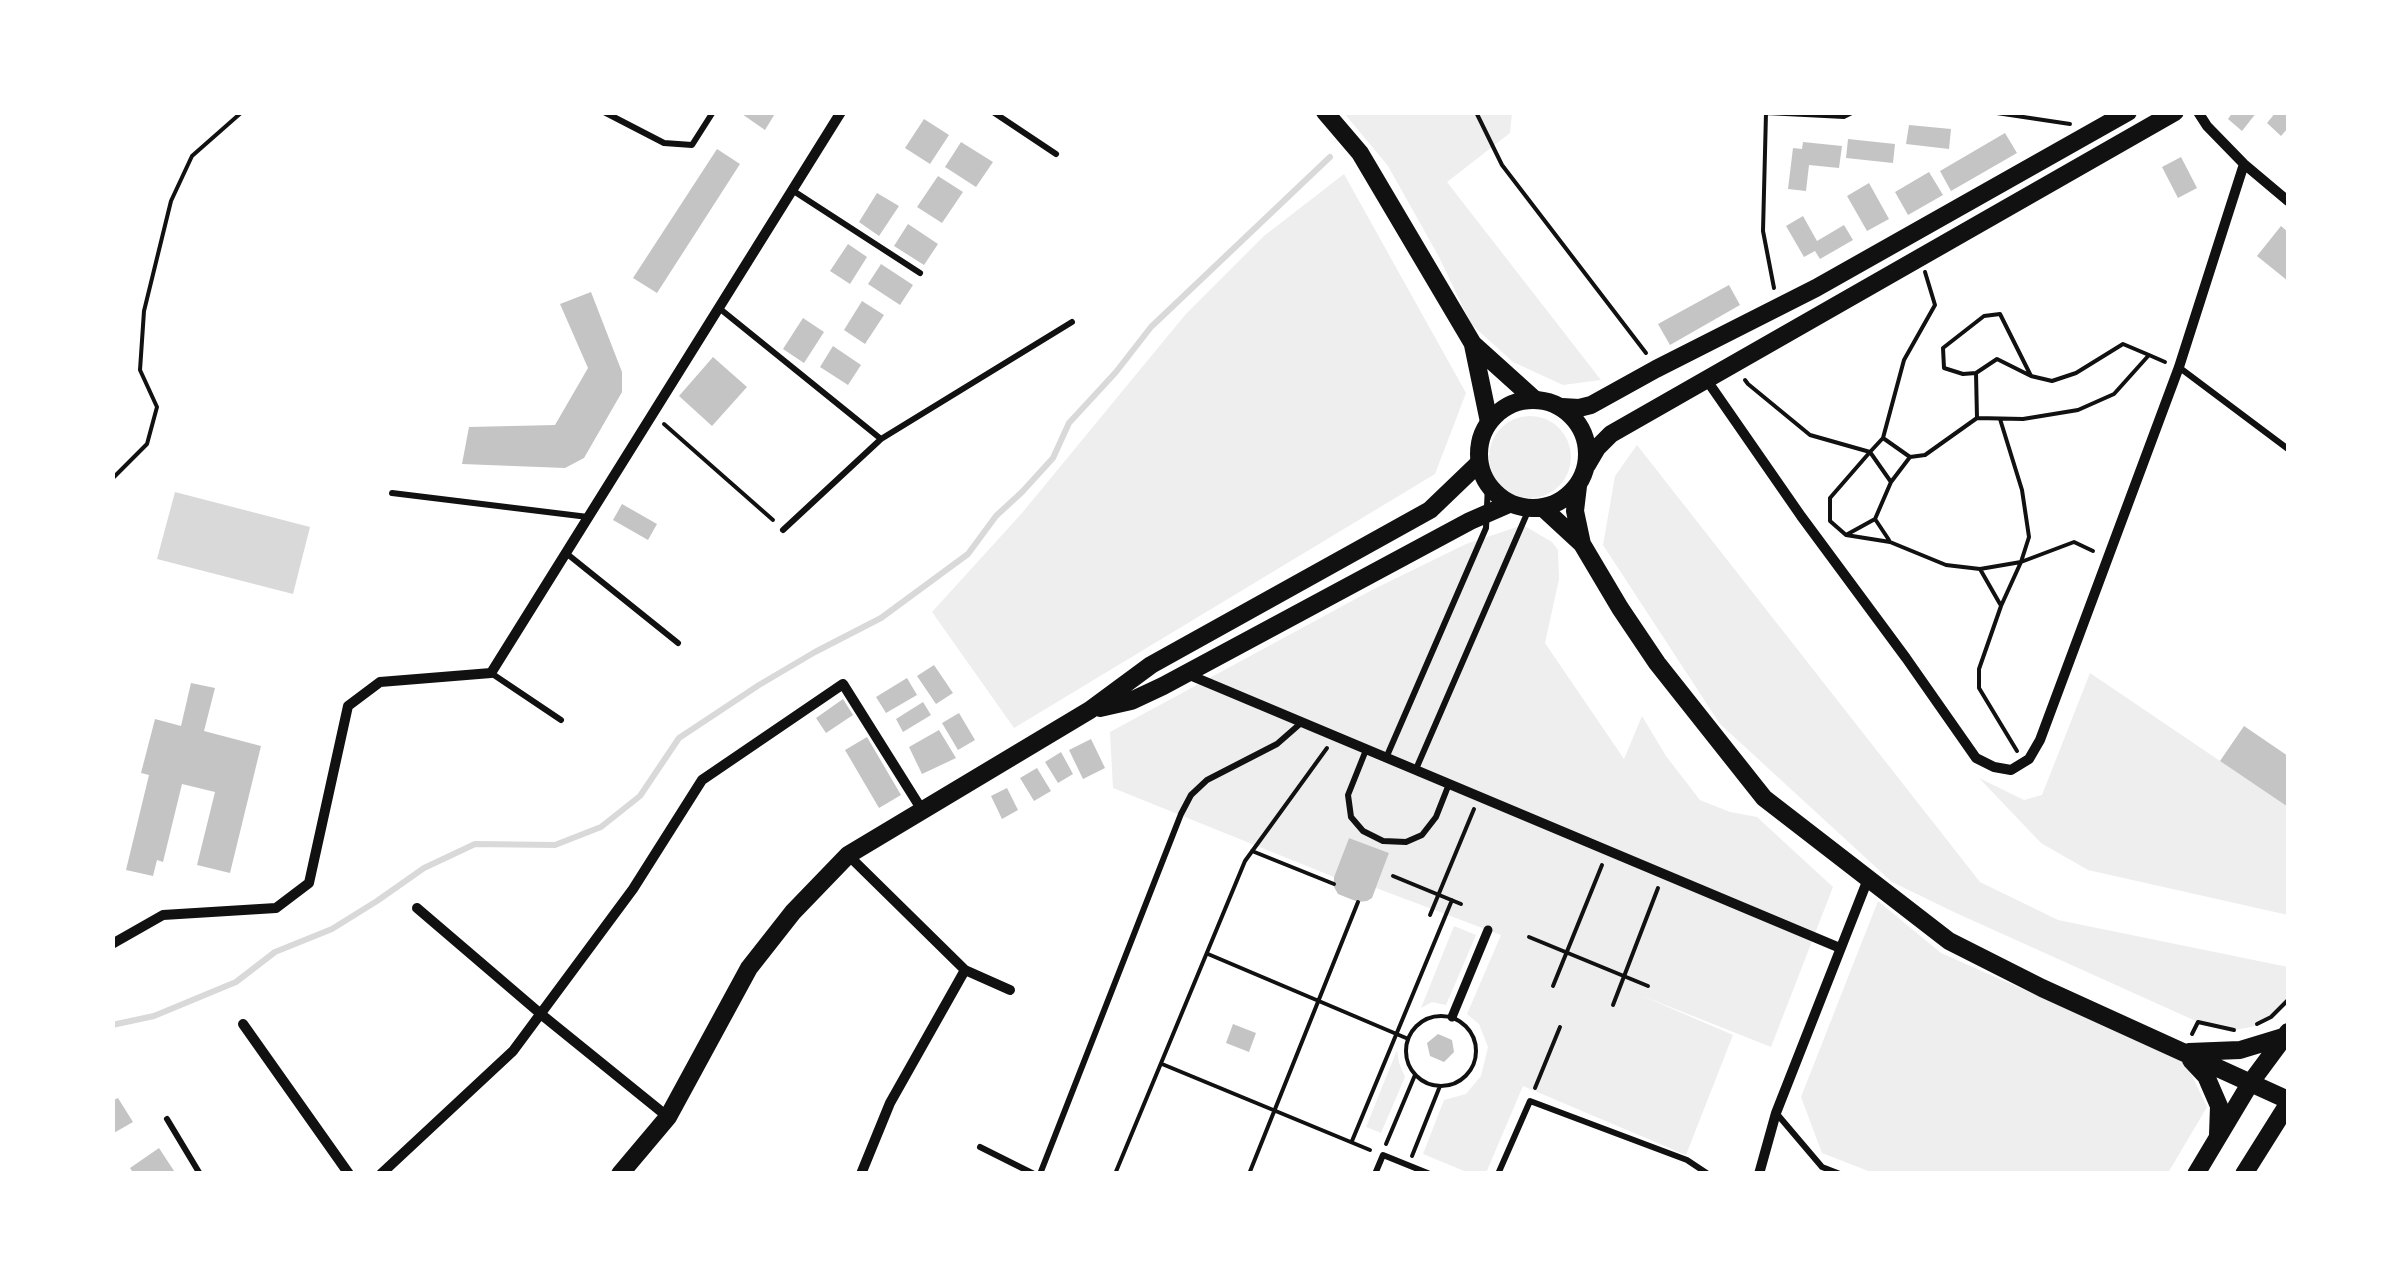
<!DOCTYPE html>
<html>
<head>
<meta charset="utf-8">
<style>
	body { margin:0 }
	#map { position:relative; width:2401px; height:1286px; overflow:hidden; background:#fff; font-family:"Sofia Sans Condensed",sans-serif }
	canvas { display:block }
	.frame { position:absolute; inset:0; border:115px solid #fff; pointer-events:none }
</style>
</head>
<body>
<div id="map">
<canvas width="2401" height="1286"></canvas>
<div class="frame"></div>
</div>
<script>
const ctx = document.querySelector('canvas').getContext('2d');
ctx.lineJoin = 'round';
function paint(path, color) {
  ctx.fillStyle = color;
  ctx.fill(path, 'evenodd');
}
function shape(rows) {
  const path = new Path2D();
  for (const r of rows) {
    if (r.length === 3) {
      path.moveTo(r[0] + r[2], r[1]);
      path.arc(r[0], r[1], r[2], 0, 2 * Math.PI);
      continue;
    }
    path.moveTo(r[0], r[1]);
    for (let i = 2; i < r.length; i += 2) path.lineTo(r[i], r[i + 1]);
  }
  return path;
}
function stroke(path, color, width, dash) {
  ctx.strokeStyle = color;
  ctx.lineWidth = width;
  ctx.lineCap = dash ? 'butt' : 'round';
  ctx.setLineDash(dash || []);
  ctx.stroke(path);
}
const green = shape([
	[1344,113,1512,113,1510,133,1447,182,1601,380,1563,385,1513,362,1471,324,1439,257,1388,166],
	[1344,174,1466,393,1435,474,1014,728,932,612,1022,513,1185,315,1264,236],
	[1530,457,41],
	[1637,445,1980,882,2058,920,2288,967,2288,1000,2271,1017,2252,1027,2234,1030,2198,1022,1956,913,1892,882,1720,724,1603,545,1615,476],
	[1523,525,1552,542,1558,550,1559,579,1545,643,1624,759,1642,716,1666,756,1700,800,1730,812,1757,817,1833,887,1771,1047,1640,995,1733,1035,1686,1155,1523,1086,1486,1173,1469,1173,1423,1154,1444,1100,1466,1094,1481,1076,1488,1047,1479,1024,1467,1014,1501,935,1376,888,1389,853,1349,838,1334,877,1113,788,1110,732,1372,590,1466,544],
	[2090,673,2288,807,2288,915,2088,870,2041,843,1979,778,2024,800,2042,795],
	[1878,901,1941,953,2185,1061,2207,1107,2168,1173,1876,1174,1822,1153,1801,1097],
	[1454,926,1476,935,1446,1005,1432,1002,1421,1008],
	[1397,1050,1399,1063,1405,1077,1381,1133,1366,1127]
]);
const water = shape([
	[175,492,310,527,293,594,157,559]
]);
const stream = shape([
	[112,1025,154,1016,236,982,275,952,332,929,377,901,424,868,475,844,555,845,601,827,640,796,679,738,759,685,815,652,881,618,968,554,996,516,1022,492,1053,458,1069,423,1116,372,1151,327,1330,157]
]);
const building = shape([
	[739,112,776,112,765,130],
	[2233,112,2257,112,2242,131,2228,119],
	[2276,112,2288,112,2288,128,2281,136,2267,123],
	[924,119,949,135,930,164,905,148],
	[1909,125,1951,129,1949,149,1906,144],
	[2005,133,2017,153,1951,191,1940,171],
	[1848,139,1895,144,1893,163,1846,158],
	[961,142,993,162,976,187,945,167],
	[1803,142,1842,146,1839,168,1809,165,1806,191,1788,189,1793,148,1802,149],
	[717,149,740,164,657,293,633,278],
	[2181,157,2197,188,2178,198,2162,167],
	[1929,172,1943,195,1908,215,1895,192],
	[938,176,963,192,942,223,917,207],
	[1869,183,1889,219,1867,231,1847,196],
	[877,193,899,206,879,236,859,222],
	[1803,216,1817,241,1844,225,1853,240,1820,259,1815,251,1804,257,1786,226],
	[908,224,938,244,924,265,894,246],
	[2281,226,2288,232,2288,281,2257,256],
	[848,244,867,257,850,284,830,271],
	[881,264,913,285,900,305,868,284],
	[1729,285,1740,305,1670,345,1658,324],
	[591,292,622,372,622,392,584,458,565,468,462,464,469,427,555,425,588,368,560,304],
	[862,301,884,315,865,344,844,330],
	[803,318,824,332,804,363,783,349],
	[833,346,861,365,848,385,820,367],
	[713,357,747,387,712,426,679,396],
	[622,504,657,524,648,540,613,520],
	[934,665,953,693,936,704,917,676],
	[907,678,917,695,886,713,876,697],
	[191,683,215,688,204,731,261,746,230,873,197,865,215,792,182,784,163,862,157,860,153,876,126,870,149,775,141,773,155,719,181,726],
	[843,699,853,715,826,733,816,718],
	[923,702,931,715,903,732,896,719],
	[959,713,975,740,958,750,942,723],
	[2244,726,2288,756,2288,807,2220,761],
	[939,730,956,758,922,774,909,747],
	[867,737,901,795,879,808,845,750],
	[1091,739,1105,768,1083,779,1069,750],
	[1061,752,1073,774,1058,783,1045,762],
	[1037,768,1051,791,1034,801,1020,778],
	[1007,788,1018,810,1002,819,991,796],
	[1349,838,1389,853,1372,898,1367,901,1358,902,1338,894,1334,887,1334,877],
	[1233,1024,1256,1033,1249,1052,1226,1043],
	[1438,1034,1452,1040,1454,1052,1444,1062,1430,1056,1427,1043],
	[118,1098,133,1122,112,1134,112,1101],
	[159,1148,176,1174,134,1174,130,1168]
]);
const path = shape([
	[1476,112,1502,165,1646,353],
	[1990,112,2070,124],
	[1774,288,1763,231,1766,113,1844,117,1854,112],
	[2031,376,2052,381,2076,373,2123,344,2149,355],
	[1745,380,1748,384,1810,435,1870,452,1883,438,1904,360,1935,305,1925,272],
	[1977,418,2023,419,2078,410,2114,394,2149,355,2165,362],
	[2000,419,2022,490,2029,537,2021,562,2001,606,1979,669,1979,688,2017,751],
	[664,424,773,520],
	[1883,438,1910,457,1891,482],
	[1910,457,1925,455,1977,418,1976,373,1963,374,1944,368,1943,348,1984,316,2000,314,2031,376,1997,359,1976,373],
	[112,479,147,444,157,407,140,370,144,311,171,201,192,156,242,112],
	[1875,519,1889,540],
	[1846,535,1875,519,1891,482,1870,452,1830,498,1830,521,1846,535,1890,542,1946,565,1980,569,2021,562,2074,542,2093,551],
	[1980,569,2000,604],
	[1252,851,1334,884],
	[1393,876,1461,904],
	[1430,915,1474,809],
	[1529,937,1648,986],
	[1208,954,1406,1038],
	[1553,986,1602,865],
	[1613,1005,1658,888],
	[1441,1051,35],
	[2257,1024,2271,1017,2288,1000],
	[2192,1034,2198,1022,2234,1030],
	[1162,1064,1370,1150],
	[1535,1088,1560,1027],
	[1352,1141,1452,900],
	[1386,1144,1415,1075],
	[1412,1156,1440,1086],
	[1115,1174,1245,861,1327,748],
	[1249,1174,1358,902]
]);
const service = shape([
	[604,112,664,143,692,145,713,112],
	[993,112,1056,154],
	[792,190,920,273],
	[719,308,881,439],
	[2180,368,2288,449],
	[392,493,588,517],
	[783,530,881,439,1072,322],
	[566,553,678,643],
	[491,673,561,720],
	[1366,750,1348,795,1351,817,1363,831,1383,841,1406,842,1422,835,1436,817,1449,784],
	[1386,758,1486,528,1488,485],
	[1416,769,1529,509],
	[1777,1114,1822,1167,1840,1174],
	[167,1119,200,1174],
	[980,1147,1034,1174],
	[1040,1174,1181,814,1191,795,1207,780,1277,744,1301,723],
	[1375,1174,1383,1155,1430,1174],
	[1498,1174,1530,1101,1687,1160,1708,1174]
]);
const pedestrian = shape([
	[1452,1017,1488,930]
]);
const minor = shape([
	[2198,112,2207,126,2244,164,2288,201],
	[1706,379,1801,516,1906,658,1976,758,1994,767,2011,770,2029,759,2040,740,2179,367,2244,164],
	[1187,674,1840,948],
	[848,855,965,970,1010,990],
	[417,908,542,1015,668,1117],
	[112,944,163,915,276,908,309,883,348,706,380,682,491,673,841,112],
	[243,1024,349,1174],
	[381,1174,513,1051,633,889,702,780,843,684,922,810],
	[861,1174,890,1103,965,970],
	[1759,1174,1776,1113,1868,879]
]);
const secondary = shape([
	[1325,112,1360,153,1473,344,1534,399],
	[1473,345,1489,422],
	[1100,708,1131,701,1163,686,1470,521,1509,504],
	[620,1174,668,1117,749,968,793,912,848,855,1090,710,1151,665,1430,510,1479,463]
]);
const primary = shape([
	[1533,454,54],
	[1562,407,1579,408,1591,405,1656,369,1816,288,2128,112],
	[1587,465,1597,448,1611,434,2175,112],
	[1578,486,1575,511,1582,544],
	[1543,508,1582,544,1620,608,1657,663,1764,798,1949,941,2042,988,2288,1100],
	[2189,1052,2240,1050,2286,1036],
	[2191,1060,2206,1076,2219,1106,2218,1135],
	[2196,1174,2251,1082,2288,1032],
	[2244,1174,2288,1104]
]);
paint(green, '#eee');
paint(water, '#d9d9d9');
stroke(stream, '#d9d9d9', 6);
paint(building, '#c4c4c4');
stroke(path, '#111', 4);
stroke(service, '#111', 6);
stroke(pedestrian, '#111', 9);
stroke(minor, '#111', 10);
stroke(secondary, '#111', 18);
stroke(primary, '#111', 18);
</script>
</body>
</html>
